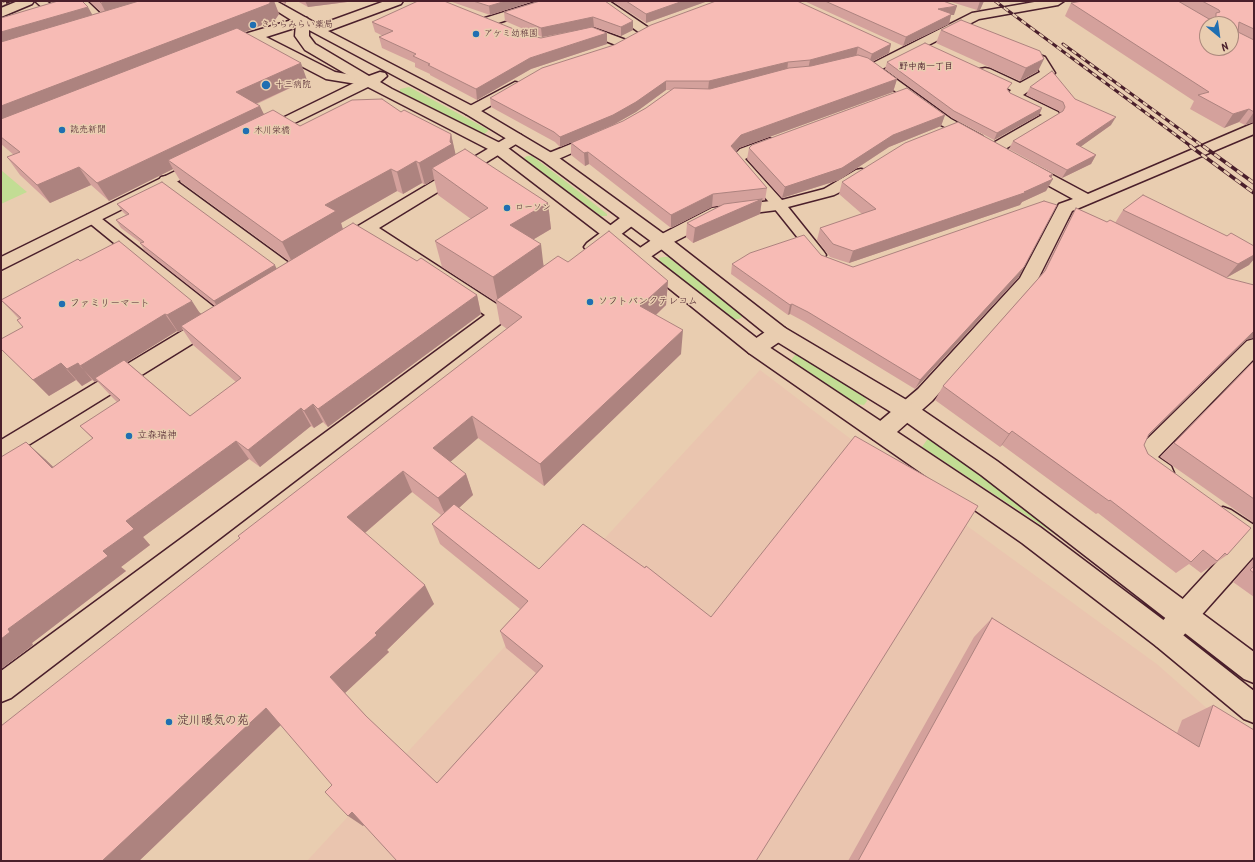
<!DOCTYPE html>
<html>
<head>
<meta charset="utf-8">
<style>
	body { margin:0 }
	#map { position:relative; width:1255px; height:862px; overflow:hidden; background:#e9cdb0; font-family:Kalam,sans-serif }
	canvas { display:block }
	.frame { position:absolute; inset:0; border:2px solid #4a1f2b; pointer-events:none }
	.north { position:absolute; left:1199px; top:16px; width:40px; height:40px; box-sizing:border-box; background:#e9cdb0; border:1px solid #a9877b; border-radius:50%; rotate:151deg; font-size:11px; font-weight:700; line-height:16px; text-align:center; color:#4a1f2b }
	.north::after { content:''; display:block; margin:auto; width:14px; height:18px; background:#1f6fb2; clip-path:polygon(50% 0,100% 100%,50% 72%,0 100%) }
</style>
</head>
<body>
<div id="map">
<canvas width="1255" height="862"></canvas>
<div class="frame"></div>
<div class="north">N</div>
</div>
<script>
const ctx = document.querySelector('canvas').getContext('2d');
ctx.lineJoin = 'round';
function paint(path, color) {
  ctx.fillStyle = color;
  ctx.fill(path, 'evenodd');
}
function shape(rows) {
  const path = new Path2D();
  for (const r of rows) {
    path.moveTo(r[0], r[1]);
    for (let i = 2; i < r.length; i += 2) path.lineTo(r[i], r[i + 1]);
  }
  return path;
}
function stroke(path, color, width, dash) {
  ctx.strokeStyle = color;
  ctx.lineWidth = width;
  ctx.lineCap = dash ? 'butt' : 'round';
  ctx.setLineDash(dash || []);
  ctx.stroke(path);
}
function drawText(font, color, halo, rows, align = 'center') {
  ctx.font = font + ' Kalam,"Klee One",sans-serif';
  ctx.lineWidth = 3;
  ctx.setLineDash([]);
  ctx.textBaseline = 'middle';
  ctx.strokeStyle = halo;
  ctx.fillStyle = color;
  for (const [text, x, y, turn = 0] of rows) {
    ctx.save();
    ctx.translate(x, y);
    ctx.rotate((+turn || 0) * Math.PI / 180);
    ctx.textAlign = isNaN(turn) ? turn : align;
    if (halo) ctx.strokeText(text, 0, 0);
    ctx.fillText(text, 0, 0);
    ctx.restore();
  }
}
const built = shape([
	[760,370,915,488,1158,665,1254,750,1254,861,307,861]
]);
const green = shape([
	[409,87,487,129,488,131,484,134,478,133,400,92,400,89],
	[527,156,532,156,569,184,607,214,607,216,601,216,525,161,524,158],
	[1,170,27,192,1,204],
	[663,257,668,257,742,314,742,317,739,319,734,319,660,262,659,258],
	[795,355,801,355,865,397,867,401,864,405,857,404,793,364,792,359],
	[929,437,1011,492,1142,597,1139,597,1059,537,922,447]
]);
const lane = shape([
	[35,1,46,1,52,5,68,1,87,1,112,25,111,27,103,27,79,4,50,12,46,11,35,1],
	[593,135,599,139,597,142,554,161,544,161,543,158,544,155,593,135],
	[770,138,776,142,774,145,745,159,782,200,824,189,856,170,861,169,866,170,868,173,850,187,834,195,788,207,824,252,826,255,824,258,819,260,814,258,774,208,731,158,740,149,770,138],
	[166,176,171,177,297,269,300,273,297,277,292,278,287,277,161,183,159,180,161,177,166,176],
	[92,214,97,215,224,315,226,319,224,323,218,325,212,323,87,221,85,218,87,215,92,214]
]);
const street = shape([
	[18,1,34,1,32,4,1,17,1,8,18,1],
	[539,1,557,1,555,4,495,24,485,24,484,21,485,18,539,1],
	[595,1,609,1,652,30,650,33,640,33,595,1],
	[1040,1,1064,1,1058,5,979,19,882,69,951,119,982,136,985,139,982,142,972,142,941,125,865,69,867,66,972,13,1040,1],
	[302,17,307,18,308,21,307,24,266,37,335,72,374,79,376,82,374,85,369,86,326,79,253,41,223,51,218,50,216,47,218,44,248,33,302,17],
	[594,28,626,40,628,43,626,46,621,47,593,36,579,39,572,35,574,32,594,28],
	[1015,46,1045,57,1055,73,1023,95,1058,112,1060,115,1058,118,1000,152,994,154,988,152,986,149,988,146,1042,115,1008,99,1006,96,1011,90,980,75,978,72,980,69,985,68,990,69,1020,83,1040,72,1035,63,1010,53,1008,50,1010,47,1015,46],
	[515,82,520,83,522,86,520,89,476,114,466,114,464,111,466,108,515,82],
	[1254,123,1254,134,1072,211,1035,285,932,401,889,439,881,442,873,439,870,433,873,427,918,389,1020,278,1059,204,1073,199,1020,170,1018,167,1020,164,1026,162,1032,164,1088,194,1254,123],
	[516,133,521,135,524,138,521,141,379,228,498,305,515,292,522,290,529,292,532,297,529,302,11,698,1,702,1,671,485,315,367,236,345,249,339,251,333,249,330,245,333,241,511,135,516,133],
	[779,200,785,201,787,205,785,209,722,217,668,245,646,260,640,262,634,260,631,256,634,252,656,237,712,208,779,200],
	[630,214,636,215,639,219,636,223,599,251,593,253,587,251,584,247,587,243,624,215,630,214],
	[214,314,221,316,224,321,221,326,9,457,1,460,1,440,207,316,214,314],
	[778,326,785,328,788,333,785,338,763,353,756,355,749,353,746,348,749,343,771,328,778,326],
	[1254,339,1254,359,1158,457,1171,466,1174,473,1171,480,1163,483,1155,480,1136,466,1133,459,1137,449,1247,341,1254,339],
	[1223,507,1231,510,1254,525,1254,556,1174,646,1165,650,1156,646,1152,637,1156,628,1237,540,1215,524,1211,517,1215,510,1223,507]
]);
const secondary = shape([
	[261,1,276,1,319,25,385,1,403,1,401,4,328,31,476,108,555,155,668,237,785,328,915,405,997,461,1254,652,1254,683,1244,679,981,475,899,417,771,338,656,245,543,161,466,114,309,30,309,36,315,44,369,76,380,72,385,73,387,76,380,82,392,89,504,145,646,252,763,343,1040,527,1174,628,1254,691,1254,723,1244,719,1156,646,1022,543,749,353,634,260,492,151,368,87,268,136,258,136,255,133,258,130,358,81,305,50,295,36,296,23,261,1],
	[204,157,210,159,212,162,210,165,1,270,1,257,204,157]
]);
const railFar1 = shape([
	[995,1,1192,147],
	[1,5,10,1],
	[1063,44,1204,147]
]);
const rail = shape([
	[1190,146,1254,193],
	[1203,146,1254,183]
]);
const wall = shape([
	[53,1,82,1,92,15,101,12,89,1,274,1,279,14,275,20,244,32,307,80,257,104,264,114,300,126,401,112,451,134,455,154,548,203,551,229,534,239,544,266,568,262,668,281,666,305,656,315,681,354,544,486,478,438,450,462,466,474,473,495,459,508,539,569,711,617,978,506,364,825,363,826,332,785,281,725,139,861,1,861,507,329,500,324,496,302,442,267,435,241,471,219,438,195,434,179,425,185,422,183,403,194,397,191,341,223,343,229,477,295,481,314,328,427,323,422,314,428,311,426,260,467,249,459,143,537,150,545,121,567,126,571,32,643,33,645,1,669,45,459,53,467,93,439,80,426,117,402,111,396,97,381,95,382,92,380,82,386,76,380,49,396,1,349,23,327,17,320,19,319,1,300,80,261,201,314,215,306,145,251,140,243,141,243,121,228,116,220,126,215,122,211,117,204,277,269,289,261,181,182,173,169,109,201,91,185,50,203,20,175,7,157,14,155,1,144,1,18,54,2],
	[183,330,193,345,236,382,190,416,127,362,177,331,178,332],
	[412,492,441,515,432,524,440,544,520,609,500,631,506,648,536,673,437,783,368,718,345,693,389,652,387,650,434,604,365,533],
	[279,1,287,1,285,4],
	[297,1,355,1,308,7],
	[449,1,534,1,490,15],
	[540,1,633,21,633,30,621,36,594,27,542,37,505,21,504,12],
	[612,1,708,1,646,23],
	[804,1,943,1,954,15,951,15,949,24,903,46],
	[948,1,984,1,980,10,977,10],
	[1082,1,1254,1,1254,122,1245,125,1239,122,1224,128,1190,109,1194,101,1065,16,1071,3],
	[372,22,531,36,541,38,607,33,607,44,531,69,477,100,430,75,430,74,415,67,415,63,382,48,379,37,383,36,375,32],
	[941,30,1038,71,1020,81,936,43],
	[891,44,889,53,872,62,897,79,893,92,739,148,736,152,767,188,765,200,762,200,760,214,693,243,686,237,687,223,722,205,712,207,671,228,589,164,585,166,571,155,571,143,623,121,646,108,671,90,666,90,636,112,613,125,560,147,555,142,491,107,490,98,614,45],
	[887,62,1009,91,1010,93,1042,108,1039,115,994,140,952,118,885,69],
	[1030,87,1075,99,1111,125,1080,147,1096,155,1091,164,1062,178,1009,149,1013,141,1060,113,1059,111,1026,95],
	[945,115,941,126,889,147,839,180,782,198,747,159,749,148],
	[1053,174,1046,191,1022,202,1020,205,849,263,830,257,817,240,820,228,862,214,839,194,842,182],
	[1076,208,1107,222,1115,223,1123,210,1227,236,1254,246,1254,259,1249,265,1226,278,1246,340,1148,436,1144,445,1148,454,1227,555,1201,573,1189,564,1176,573,1098,513,1096,514,1002,445,1000,447,935,400,943,386,1042,274,1068,222],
	[821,255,853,267,1019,277,915,389,805,322,790,314,788,315,731,274,732,264],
	[1254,361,1254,523,1160,457],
	[1254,558,1254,597,1233,582],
	[992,618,1177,733,1182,720,1213,705,1254,861,848,861,974,637]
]);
const shadedWall = shape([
	[106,1,169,1,109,19,101,3],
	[271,1,274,1,279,14,275,20,1,128,1,106],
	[284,1,287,1,285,4],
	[305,1,355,1,308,7],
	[506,1,534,1,490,15,489,6],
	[683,1,708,1,646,23,646,14],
	[980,1,984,1,980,10,977,10],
	[957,6,954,15,951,15,949,24,903,46,906,37,938,9],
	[88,7,97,23,1,52,1,32],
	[593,17,594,27,542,37,541,28],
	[633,21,633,30,621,36,621,27],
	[607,33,607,44,531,69,477,100,476,89,530,58],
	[891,44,889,53,869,63,872,54],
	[858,47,856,57,808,70,810,60],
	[1044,59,1038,71,1020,81,1026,68],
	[788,62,787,72,708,90,709,81],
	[301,63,307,80,244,109,236,92],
	[897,79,893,92,739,148,730,159,731,146,741,135],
	[666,81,666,90,636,112,613,125,560,147,560,137],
	[260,106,268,123,168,160,173,169,109,201,97,183],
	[1042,108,1039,115,994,140,997,133],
	[1249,109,1239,122,1224,128,1233,114],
	[1254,112,1254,122,1245,125],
	[945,115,941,126,889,147,839,180,782,198,785,187,893,135],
	[1116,117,1111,125,1072,153,1076,144],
	[451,134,456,156,432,168,434,179,425,185,419,163,450,142],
	[588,152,589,164,585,166,584,153],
	[1096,155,1091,164,1062,178,1067,170],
	[416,161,422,183,403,194,397,172],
	[79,167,91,185,50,203,37,185],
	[391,169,397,191,341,223,344,233,293,264,282,242,325,205],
	[1053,174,1050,180,1053,179,1046,191,1022,202,1020,205,849,263,853,251,1024,192],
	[713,194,712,207,671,228,671,215],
	[762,199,760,214,693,243,695,228],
	[548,203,551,229,514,251,510,225],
	[541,244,544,270,498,302,493,277],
	[1254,255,1254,259,1249,265,1226,278,1238,264],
	[275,265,278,272,218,308,214,301],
	[1024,267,1019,277,915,389,920,380],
	[668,281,666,305,640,330,640,306],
	[477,295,481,314,328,427,318,409],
	[192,301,203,318,181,326,183,330,178,332,167,315],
	[792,304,790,314,788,315,790,305],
	[165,314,177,331,98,380,95,378,97,381,95,382,80,366],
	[683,330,681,354,544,486,540,464],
	[1254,331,1254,338,1246,340,1136,448,1149,434],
	[61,363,76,380,49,396,33,380],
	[78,363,92,380,82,386,67,369],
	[313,404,323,422,314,428,304,411],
	[301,408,311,426,260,467,248,450],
	[472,416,478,438,441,470,433,448],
	[1012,431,1002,445,1000,447,1009,434],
	[236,441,249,459,143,537,150,545,121,567,126,571,32,643,33,645,1,669,1,639,8,629,103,551,126,521],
	[26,442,45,459,71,484,52,468],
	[403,471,412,492,359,538,347,517],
	[466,474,473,495,447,519,438,498],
	[425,585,434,604,387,650,389,652,345,693,330,677,375,633],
	[266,708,284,722,139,861,102,861],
	[352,812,367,821,363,826,348,816]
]);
const building = shape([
	[58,1,82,1,88,7,1,32,1,18,58,1],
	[99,1,106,1,101,3,99,1],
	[139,1,271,1,269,4,1,106,1,42,139,1],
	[418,1,444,1,531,36,541,38,592,27,607,33,530,58,476,89,428,65,430,64,413,56,416,54,379,37,393,31,372,22,418,1],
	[473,1,506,1,489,6,473,1],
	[540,1,605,1,633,21,621,27,593,17,541,28,504,12,540,1],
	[626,1,683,1,646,14,626,1],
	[716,1,797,1,891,44,872,54,858,47,810,60,788,62,709,81,666,81,636,102,613,115,560,137,554,132,490,98,542,68,614,45,651,25,716,1],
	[825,1,943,1,957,6,938,9,952,14,906,37,825,1],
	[1082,1,1178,1,1209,19,1216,19,1216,13,1220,12,1219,10,1202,1,1254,1,1254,29,1239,22,1238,32,1254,40,1254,112,1249,109,1233,114,1198,95,1209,92,1071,3,1082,1],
	[1207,24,1231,24,1231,48,1207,48,1207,24],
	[961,20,1040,51,1044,59,1026,68,941,30,961,20],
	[237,28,301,63,236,92,260,106,97,183,79,167,37,185,7,157,20,152,1,137,1,119,237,28],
	[925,43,1012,83,1007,89,1010,93,1042,108,997,133,954,111,887,62,925,43],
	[858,55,868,58,897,79,741,135,731,146,767,188,713,194,671,215,588,152,584,153,571,143,623,121,646,108,674,88,710,89,789,68,811,66,858,55],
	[1052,71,1075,99,1116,117,1076,144,1096,155,1067,170,1013,141,1063,111,1065,107,1063,102,1030,87,1052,71],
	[907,88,945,115,893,135,842,168,785,187,749,148,752,145,907,88],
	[382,99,401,112,404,110,451,134,450,142,452,144,419,163,416,161,397,172,391,169,325,205,336,211,282,242,168,160,273,110,300,126,352,100,382,99],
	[958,122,1053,174,1049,176,1053,179,1024,192,1027,192,853,251,833,244,820,228,876,209,842,182,905,143,958,122],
	[465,149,548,203,510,225,541,244,493,277,435,241,488,208,432,168,465,149],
	[162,182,275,265,214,301,140,243,144,242,116,220,129,214,117,204,162,182],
	[1143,195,1227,236,1231,233,1254,246,1254,255,1238,264,1123,210,1143,195],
	[762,199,695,228,687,223,724,204,762,199],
	[1044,201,1057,205,1024,267,920,380,808,312,792,304,790,305,732,264,750,253,804,235,821,255,853,267,1044,201],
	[1076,208,1107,222,1110,220,1227,278,1254,285,1254,331,1149,434,1144,445,1148,454,1251,528,1227,555,1225,553,1217,561,1203,550,1191,562,1110,500,1109,501,1012,431,1009,434,943,386,1045,271,1076,208],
	[353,223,417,261,421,258,477,295,318,409,313,404,304,411,301,408,248,450,236,441,126,521,134,529,103,551,108,556,8,629,10,632,1,639,1,457,26,442,52,468,93,438,80,426,120,400,95,378,124,360,190,416,241,378,181,326,353,223],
	[609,231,668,281,640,306,683,330,540,464,472,416,433,448,466,474,438,498,403,471,347,517,425,585,375,633,377,635,330,677,366,716,437,783,543,666,500,631,528,601,432,524,454,504,539,569,583,524,645,568,646,566,711,617,855,436,978,506,756,861,397,861,352,812,348,816,325,792,332,785,266,708,102,861,1,861,1,726,240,538,238,536,522,317,496,300,558,256,568,262,609,231],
	[119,241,192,301,167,315,165,314,80,366,78,363,67,369,61,363,33,380,1,349,1,339,23,327,17,320,21,318,1,300,78,259,80,261,119,241],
	[1254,361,1254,499,1174,443,1254,361],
	[1254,566,1254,573,1250,570,1254,566],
	[992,618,1199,747,1213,705,1254,730,1254,861,858,861,992,618]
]);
const markers = [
	[253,25,4,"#1f6fb2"],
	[476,34,4,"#1f6fb2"],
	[266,85,5,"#1f6fb2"],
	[62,130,4,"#1f6fb2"],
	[246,131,4,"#1f6fb2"],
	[507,208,4,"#1f6fb2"],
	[590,302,4,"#1f6fb2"],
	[62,304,4,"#1f6fb2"],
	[129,436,4,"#1f6fb2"],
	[169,722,4,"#1f6fb2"]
];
const farPoinames = [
	["きららみらい薬局",261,25],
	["アケミ幼稚園",484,34],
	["十三病院",275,85],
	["読売新聞",70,130],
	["木川栄橋",254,131],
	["ローソン",515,208]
];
const farNeighbourhoodnames = [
	["野中南一丁目",926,67]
];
const poiNames = [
	["ソフトバンクテレコム",598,302],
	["ファミリーマート",70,304],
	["立森瑞神",137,436]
];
const nearPoinames = [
	["淀川暖気の苑",177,722]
];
paint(built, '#eac5af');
paint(green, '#c2dd94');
stroke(lane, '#4a1f2b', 3);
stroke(street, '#4a1f2b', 3);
stroke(secondary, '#4a1f2b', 3);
paint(lane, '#e9cdb0');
paint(street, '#e9cdb0');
paint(secondary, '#e9cdb0');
stroke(railFar1, '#4a1f2b', 3);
stroke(rail, '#4a1f2b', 3.5);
stroke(railFar1, '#e9cdb0', 2, [5.5]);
stroke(rail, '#e9cdb0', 2.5, [7]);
paint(wall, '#d4a19c');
paint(shadedWall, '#ad837f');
paint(building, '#f7bbb5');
stroke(building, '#ad837f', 1);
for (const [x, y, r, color] of markers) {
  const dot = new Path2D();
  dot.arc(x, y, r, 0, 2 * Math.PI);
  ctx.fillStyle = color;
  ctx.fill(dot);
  stroke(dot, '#e9cdb0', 1.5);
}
drawText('9px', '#4a1f2b', '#e9cdb0', farPoinames, 'left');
drawText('bold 9px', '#4a1f2b', '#e9cdb0', farNeighbourhoodnames);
drawText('10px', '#4a1f2b', '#e9cdb0', poiNames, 'left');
drawText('12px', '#4a1f2b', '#e9cdb0', nearPoinames, 'left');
</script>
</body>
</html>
